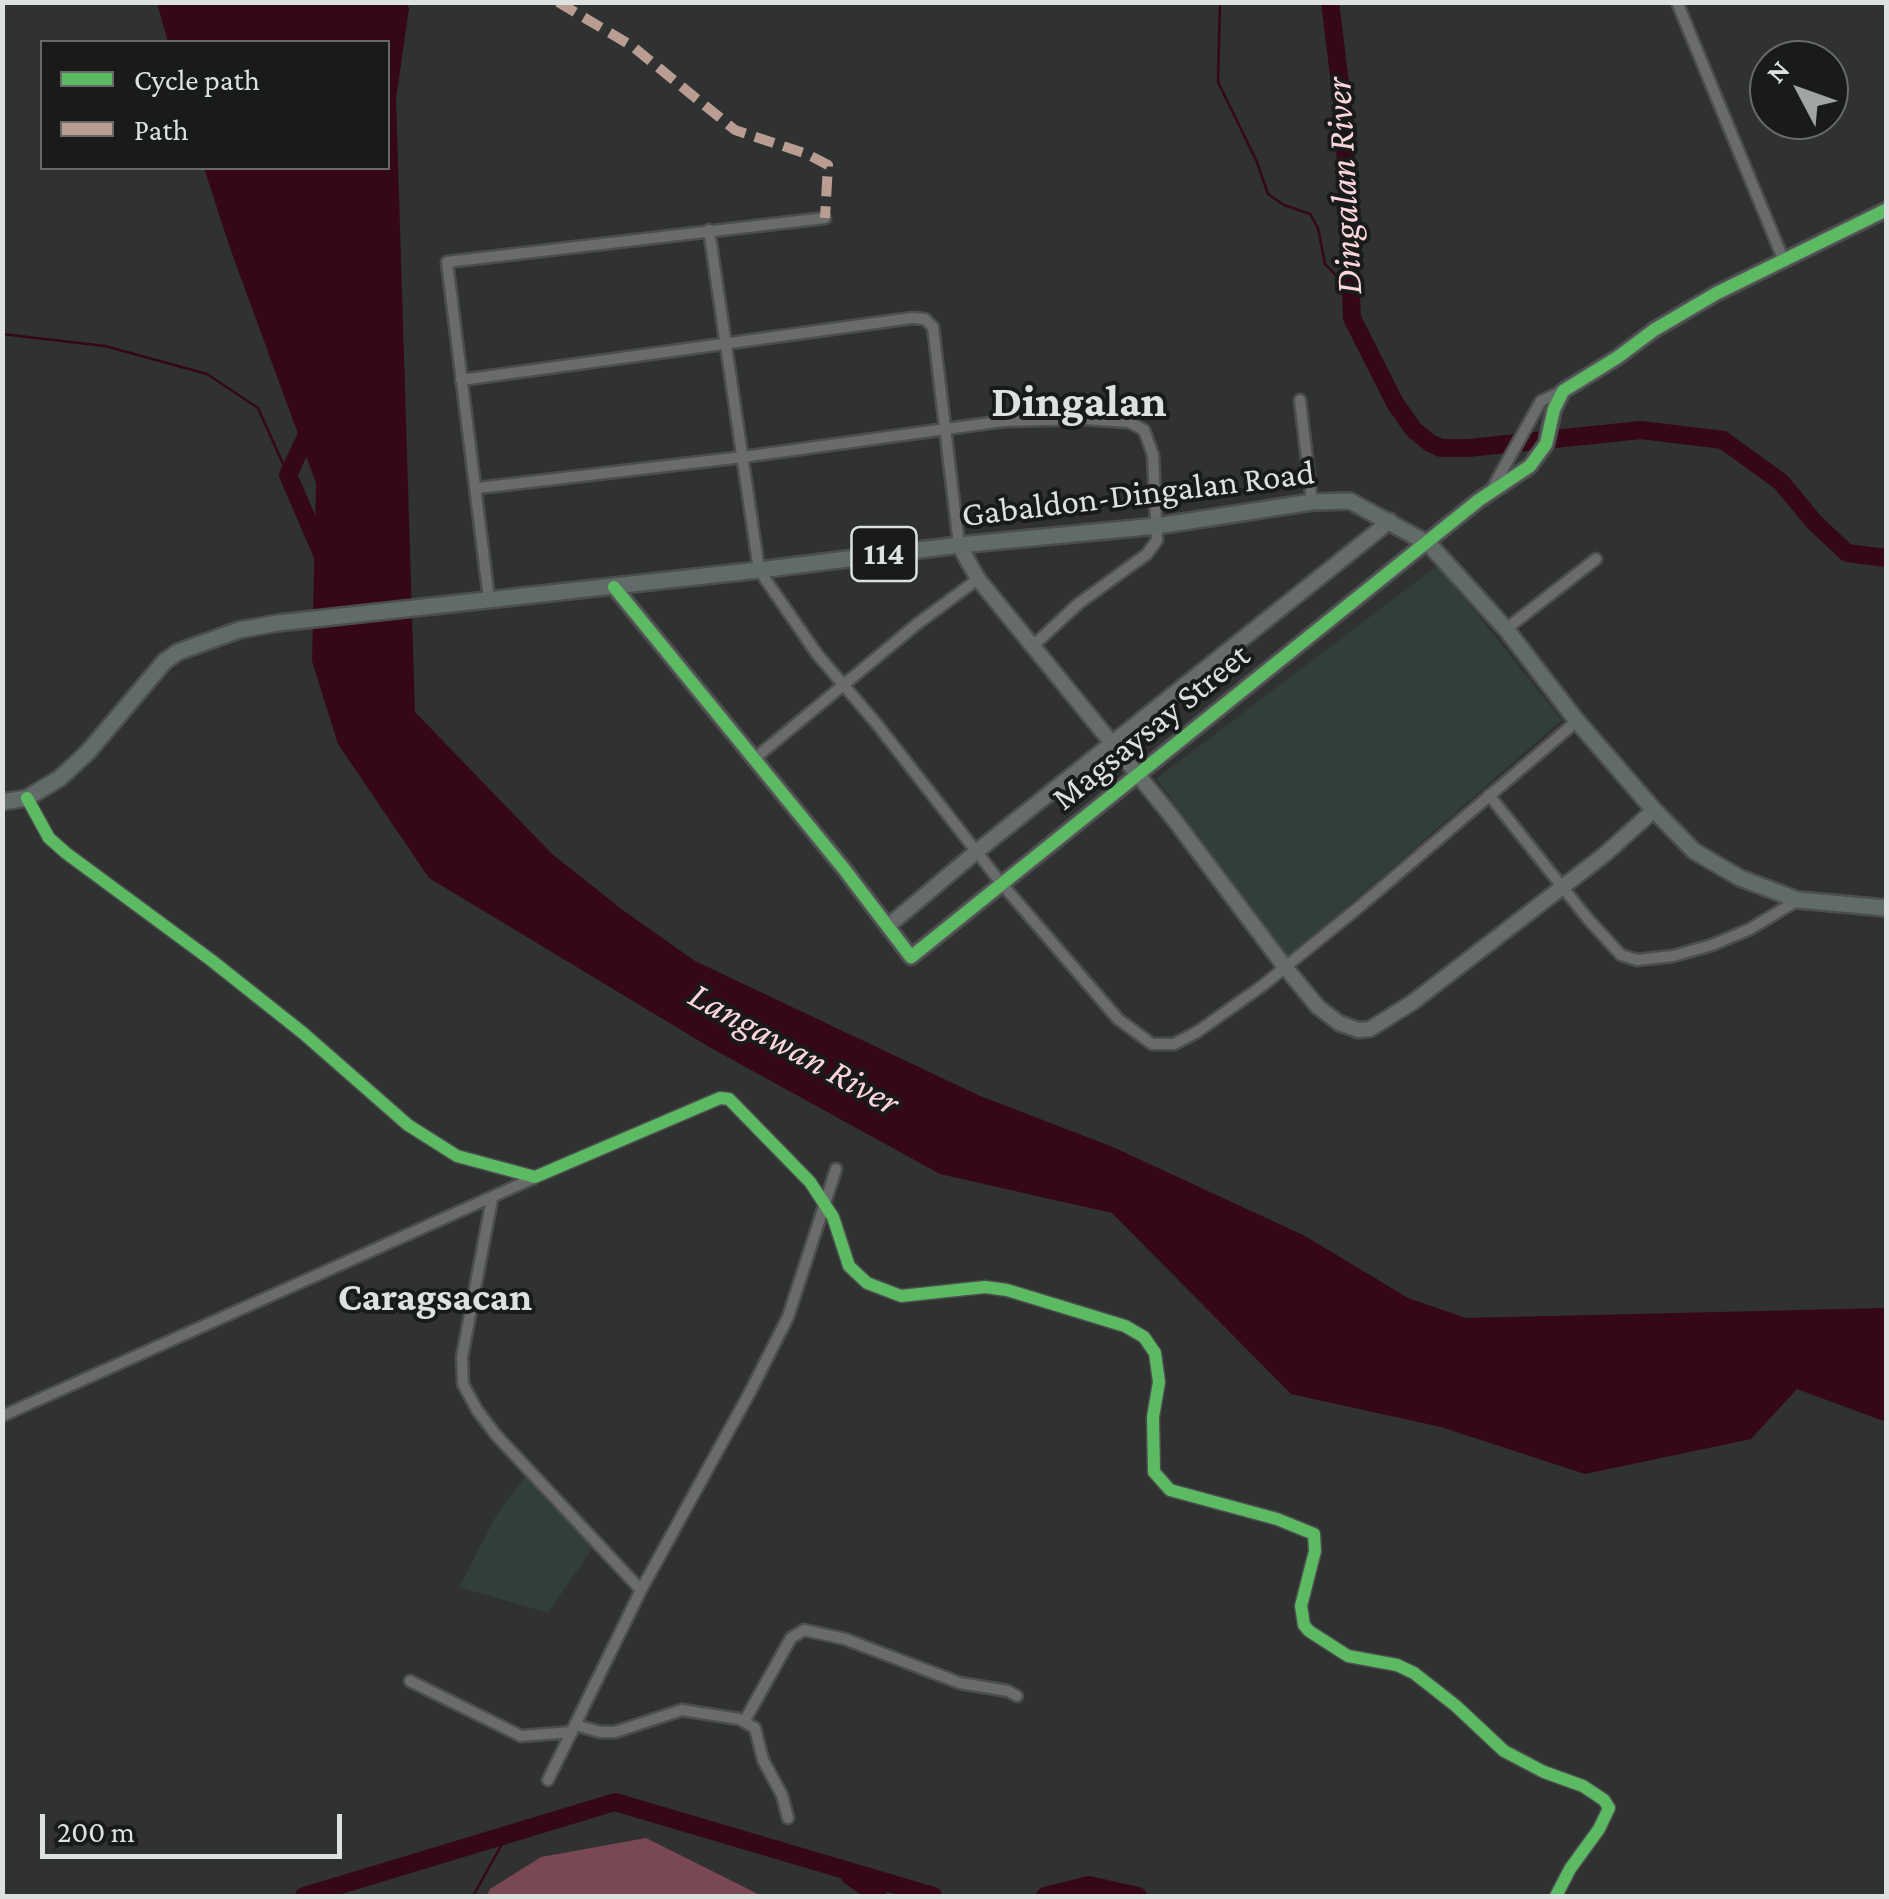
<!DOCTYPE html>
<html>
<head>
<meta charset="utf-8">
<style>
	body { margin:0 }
	#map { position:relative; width:1889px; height:1899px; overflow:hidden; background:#2f3231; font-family:"Crimson Pro",serif }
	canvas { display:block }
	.frame { position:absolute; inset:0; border:5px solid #dde1e0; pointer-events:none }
	.legend { position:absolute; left:40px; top:40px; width:350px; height:130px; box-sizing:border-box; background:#181b1a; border:2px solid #676a69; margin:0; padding:12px 18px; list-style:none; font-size:30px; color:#dde1e0 }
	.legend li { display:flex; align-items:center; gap:20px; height:50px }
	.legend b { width:50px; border:2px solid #676a69 }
	.north { position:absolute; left:1749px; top:40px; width:100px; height:100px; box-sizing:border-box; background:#181b1a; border:2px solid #676a69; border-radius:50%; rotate:311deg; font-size:28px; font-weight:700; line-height:40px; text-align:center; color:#dde1e0 }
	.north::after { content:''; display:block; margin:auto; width:35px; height:45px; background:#a0a4a3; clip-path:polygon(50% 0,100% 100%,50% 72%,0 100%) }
	.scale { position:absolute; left:40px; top:1814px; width:302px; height:45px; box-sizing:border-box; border:5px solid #dde1e0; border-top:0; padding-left:12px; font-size:30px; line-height:35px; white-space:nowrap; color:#dde1e0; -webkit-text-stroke:8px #181b1a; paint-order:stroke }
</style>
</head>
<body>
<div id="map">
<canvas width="1889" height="1899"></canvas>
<div class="frame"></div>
<ul class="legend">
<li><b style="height:12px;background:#5cba63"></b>Cycle path</li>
<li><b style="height:12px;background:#b99d93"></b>Path</li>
</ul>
<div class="north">N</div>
<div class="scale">200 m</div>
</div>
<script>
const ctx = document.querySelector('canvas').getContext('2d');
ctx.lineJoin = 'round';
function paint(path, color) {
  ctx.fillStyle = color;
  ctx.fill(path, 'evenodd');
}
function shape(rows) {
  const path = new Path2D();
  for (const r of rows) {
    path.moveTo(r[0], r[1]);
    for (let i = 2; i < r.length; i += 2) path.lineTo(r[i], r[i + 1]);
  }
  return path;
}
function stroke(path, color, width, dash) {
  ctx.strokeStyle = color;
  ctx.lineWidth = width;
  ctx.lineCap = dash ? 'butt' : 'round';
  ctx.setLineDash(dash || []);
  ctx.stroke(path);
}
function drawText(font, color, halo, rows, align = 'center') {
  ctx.font = font + ' "Crimson Pro",serif';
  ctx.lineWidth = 8;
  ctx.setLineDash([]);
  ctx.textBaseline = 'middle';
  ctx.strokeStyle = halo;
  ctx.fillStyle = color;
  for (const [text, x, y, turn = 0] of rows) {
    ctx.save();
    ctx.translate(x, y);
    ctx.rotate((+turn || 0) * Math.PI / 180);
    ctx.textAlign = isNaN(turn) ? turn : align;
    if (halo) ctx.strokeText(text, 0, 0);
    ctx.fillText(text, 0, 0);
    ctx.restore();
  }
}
const built = shape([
	[1438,565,1562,720,1289,957,1156,779],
	[527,1474,598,1540,548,1613,459,1587,496,1516]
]);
const forest = shape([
	[646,1838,762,1896,486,1896,490,1889,541,1857]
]);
const water = shape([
	[406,2,409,8,396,99,415,712,552,854,624,911,695,961,980,1096,1113,1147,1305,1236,1408,1298,1466,1318,1886,1308,1886,1422,1797,1389,1751,1439,1585,1474,1441,1427,1291,1394,1112,1213,940,1174,711,1048,429,878,338,744,312,661,316,483,230,248,204,168,388,168,388,42,168,42,157,3]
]);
const stream = shape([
	[1220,2,1218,82,1257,162,1268,194,1284,205,1310,214,1318,228,1325,264,1351,291],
	[2,334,105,346,207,374,258,408,288,475],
	[473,1896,506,1837]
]);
const river = shape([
	[1330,2,1344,116,1352,318,1395,403,1414,430,1430,443,1441,448,1468,448,1641,430,1723,440,1781,482,1814,522,1847,553,1886,558],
	[312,424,288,475,323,556],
	[850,1876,878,1896],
	[304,1896,615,1802,933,1896],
	[1045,1896,1089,1885,1138,1896]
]);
const street = shape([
	[1677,2,1784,261],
	[709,230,759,570,817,654,876,723,1001,883,1118,1019,1152,1044,1174,1044,1197,1032,1262,986,1359,907,1577,721],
	[461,380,912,318,925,319,933,327,959,545],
	[1300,400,1312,502],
	[1493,487,1541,401,1563,391],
	[478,488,743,457,1004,421,1082,419,1129,422,1144,430,1153,455,1157,540,1147,554,1078,604,1034,645],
	[489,599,447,262,825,218],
	[1506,629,1596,559],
	[754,759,917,624,978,579],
	[1489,795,1588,919,1621,955,1637,960,1673,956,1712,945,1750,929,1798,900],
	[27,798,49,838,66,853,211,960,303,1033,408,1125,457,1156,535,1177,720,1098,729,1099,810,1182,833,1217,849,1266,867,1283,901,1296,985,1287,1007,1290,1125,1326,1144,1337,1155,1353,1159,1382,1153,1417,1154,1472,1170,1490,1277,1519,1314,1534,1315,1551,1301,1606,1304,1625,1309,1631,1348,1656,1397,1665,1414,1673,1456,1706,1504,1751,1544,1772,1583,1786,1604,1800,1609,1808,1599,1829,1570,1869,1556,1896],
	[492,1199,462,1357,463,1384,477,1410,496,1435,641,1590],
	[2,1416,534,1178],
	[410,1681,521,1736,572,1732],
	[744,1722,791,1638,804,1630,845,1639,960,1683,1008,1691,1017,1696],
	[576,1725,600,1732,615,1732,682,1710,739,1719,755,1728,763,1760,782,1795,788,1818],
	[548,1780,641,1590,749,1394,788,1317,836,1169]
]);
const secondary = shape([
	[959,545,978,579,1173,818,1285,967,1318,1007,1339,1023,1358,1030,1370,1029,1413,1002,1604,855,1654,810],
	[614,587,844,869,911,957,1479,500,1530,466,1546,444,1554,409,1563,391,1618,357,1654,330,1717,293,1886,210],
	[888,926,976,852,1390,521]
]);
const primary = shape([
	[2,802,27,798,60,778,88,752,165,661,178,652,239,630,278,623,759,570,959,545,1157,526,1312,502,1350,501,1429,544,1506,629,1577,721,1654,810,1694,851,1740,878,1798,900,1886,908]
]);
const quiet = shape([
	[558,2,632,46,735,130,807,154,828,165,825,218]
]);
const cycleway = shape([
	[614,587,844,869,911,957,1479,500,1530,466,1546,444,1554,409,1563,391,1618,357,1654,330,1717,293,1886,210],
	[27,798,49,838,66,853,211,960,303,1033,408,1125,457,1156,535,1177,720,1098,729,1099,810,1182,833,1217,849,1266,867,1283,901,1296,985,1287,1007,1290,1125,1326,1144,1337,1155,1353,1159,1382,1153,1417,1154,1472,1170,1490,1277,1519,1314,1534,1315,1551,1301,1606,1304,1625,1309,1631,1348,1656,1397,1665,1414,1673,1456,1706,1504,1751,1544,1772,1583,1786,1604,1800,1609,1808,1599,1829,1570,1869,1556,1896]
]);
const shields = [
	[884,554,65]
];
const shieldNames = [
	["114",884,554]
];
const streetNames = [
	["Gabaldon-Dingalan Road",1138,494,-7],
	["Magsaysay Street",1151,727,-39]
];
const waterNames = [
	["Dingalan River",1344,186,-93],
	["Langawan River",794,1049,29]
];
const quarterNames = [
	["Caragsacan",435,1298]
];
const districtNames = [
	["Dingalan",1079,402]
];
paint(built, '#323e3b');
paint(forest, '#7a4854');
paint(water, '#350717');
stroke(stream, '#350717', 2.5);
stroke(river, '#350717', 18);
stroke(street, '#4b4e4d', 15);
stroke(secondary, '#4b4e4d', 19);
stroke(primary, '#4b4e4d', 20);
stroke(street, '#6a6c6c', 10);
stroke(secondary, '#666c6b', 14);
stroke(primary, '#616c6a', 15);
stroke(quiet, '#b99d93', 10, [20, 10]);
stroke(cycleway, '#5cba63', 12);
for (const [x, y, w] of shields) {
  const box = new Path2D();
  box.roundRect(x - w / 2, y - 27, w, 54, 8);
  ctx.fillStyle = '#181b1a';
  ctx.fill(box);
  stroke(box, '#dde1e0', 2.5);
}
drawText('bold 32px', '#dde1e0', null, shieldNames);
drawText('35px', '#dde1e0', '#181b1a', streetNames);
drawText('italic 38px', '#fdd6dd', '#181b1a', waterNames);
drawText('bold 40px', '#dde1e0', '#181b1a', quarterNames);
drawText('bold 45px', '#dde1e0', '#181b1a', districtNames);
</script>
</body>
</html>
